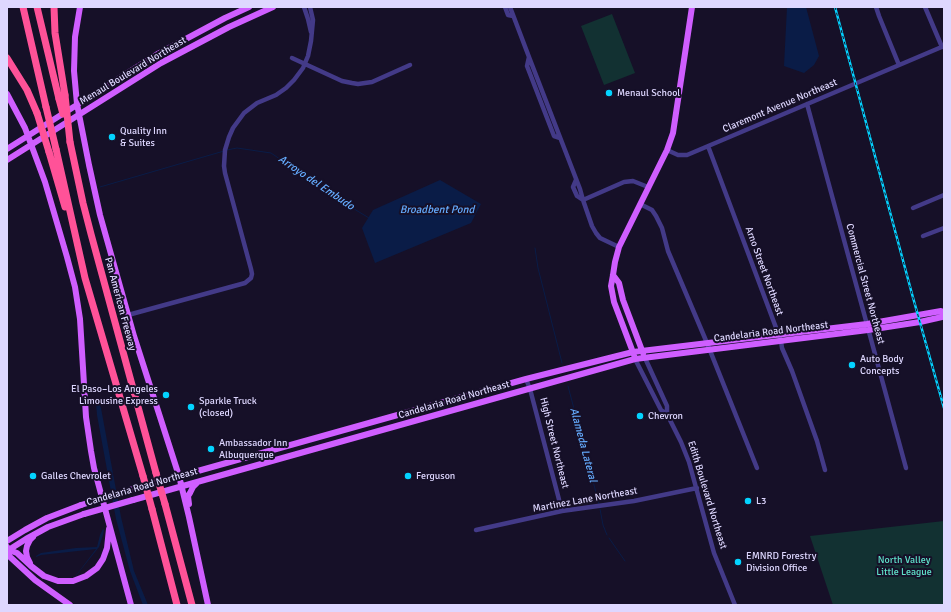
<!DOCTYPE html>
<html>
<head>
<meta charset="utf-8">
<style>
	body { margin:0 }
	#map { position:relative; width:951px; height:612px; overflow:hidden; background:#161028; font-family:Signika,sans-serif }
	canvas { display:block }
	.frame { position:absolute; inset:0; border:8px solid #ded7ff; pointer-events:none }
</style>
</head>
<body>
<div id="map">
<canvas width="951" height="612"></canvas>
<div class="frame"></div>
</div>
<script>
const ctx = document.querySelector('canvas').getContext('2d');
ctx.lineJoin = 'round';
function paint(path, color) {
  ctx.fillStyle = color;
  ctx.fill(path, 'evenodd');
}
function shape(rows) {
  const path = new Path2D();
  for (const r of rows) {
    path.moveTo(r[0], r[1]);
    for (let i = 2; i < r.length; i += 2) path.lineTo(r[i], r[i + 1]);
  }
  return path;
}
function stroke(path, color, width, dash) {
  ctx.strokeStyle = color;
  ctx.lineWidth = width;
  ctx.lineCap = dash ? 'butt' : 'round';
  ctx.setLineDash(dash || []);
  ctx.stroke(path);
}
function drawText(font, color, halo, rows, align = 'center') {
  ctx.font = font + ' Signika,sans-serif';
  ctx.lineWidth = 4;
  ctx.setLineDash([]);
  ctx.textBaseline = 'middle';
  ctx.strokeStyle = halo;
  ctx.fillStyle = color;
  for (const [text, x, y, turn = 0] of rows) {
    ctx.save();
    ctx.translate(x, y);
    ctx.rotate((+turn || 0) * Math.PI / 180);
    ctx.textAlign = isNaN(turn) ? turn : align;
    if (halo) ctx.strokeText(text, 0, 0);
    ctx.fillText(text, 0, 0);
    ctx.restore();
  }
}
const green = shape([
	[612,14,635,73,604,85,581,26],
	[944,521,944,605,833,605,810,536]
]);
const water = shape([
	[787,7,806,7,819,56,814,65,804,73,784,66],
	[440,180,481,204,471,223,375,263,362,228,373,210],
	[96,402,98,402,101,408,121,517,134,571,148,605,143,605,130,571,116,519,97,415],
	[103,529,104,530,103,535,99,547,75,577,74,578,96,549,41,555,36,557,36,556,41,553,76,548,97,547,100,535]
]);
const stream = shape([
	[227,150,237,148,271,153,346,204,369,218],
	[100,187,224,151],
	[535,248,538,268,562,363],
	[568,386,599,504],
	[600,509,603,525,607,535],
	[609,538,625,561]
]);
const minor = shape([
	[304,7,308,19,311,32],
	[505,7,508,15,513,16],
	[510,7,529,57,580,189,583,200,592,226,596,233,600,238,619,247],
	[876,7,879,16,899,65],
	[925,7,942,47],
	[529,57,527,66,554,136,560,138],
	[292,58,342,81,352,83,358,84,372,82,410,65],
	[807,104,906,468],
	[708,146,781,341,782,348,792,371,817,441,825,470],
	[667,150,678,155,687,155,944,46],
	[576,180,573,187,577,196,583,200],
	[583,200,624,182,633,181,648,187],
	[640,204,652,210,656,216,662,228,668,251,707,343,757,468],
	[913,208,944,195],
	[923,236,944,228],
	[128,315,245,283,251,278,252,274,251,269,225,173,224,166,225,150,229,137,233,128,244,113,257,103,276,95,286,88,294,80,303,68,308,56,311,41,313,20,310,7],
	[645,358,667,406,667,414],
	[635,359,661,410,667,414,681,442,689,462,714,553,735,605],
	[526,379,530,389,562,511],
	[476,530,562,511,634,501,697,488]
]);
const major = shape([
	[80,7,75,37,74,71,77,104,89,165,100,215,134,336,179,476,189,517,208,605],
	[7,94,25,128,45,182,67,257,75,287,80,319,86,417,91,451,94,468,131,605],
	[7,149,156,55,225,18,249,7],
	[7,160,161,63,229,27,273,7],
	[613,275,619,283,623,300,643,353],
	[634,355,614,302,611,286,613,275,615,262,619,247,667,150,673,133,692,7],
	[130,490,526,379,633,352,867,324,941,311,944,312],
	[133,500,635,359,868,330,920,322,942,317,944,315],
	[189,504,188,496,190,493,193,487,198,482],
	[7,541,25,530,47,518,81,505],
	[7,547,9,550,17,553,31,566,44,576,58,581,73,581,86,576,97,568,103,559,107,548,109,529],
	[9,550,9,556,35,580,70,605],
	[7,551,26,539,48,527,84,514],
	[30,563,27,557,26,551,27,546,30,540,33,537]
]);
const highway = shape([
	[23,7,46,107],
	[37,7,59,99],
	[54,7,55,33,65,95],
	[7,58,27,90,37,113],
	[70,142,83,203,91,234,156,473],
	[56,149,85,278,143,476],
	[49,152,65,207],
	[165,504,192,605],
	[152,509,177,605]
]);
const rail = shape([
	[835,7,912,294,944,408]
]);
const majorBridge = shape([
	[81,505,130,490],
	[84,514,133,500]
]);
const highwayBridge = shape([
	[65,95,70,142],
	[59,99,63,114],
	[46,107,56,149],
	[37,113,49,152],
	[156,473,165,504],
	[143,476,152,509]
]);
const markers = [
	[609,93,4,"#03d3ff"],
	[112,137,4,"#03d3ff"],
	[852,365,4,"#03d3ff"],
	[166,395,4,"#03d3ff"],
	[191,407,4,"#03d3ff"],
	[640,416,4,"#03d3ff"],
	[211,449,4,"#03d3ff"],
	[33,476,4,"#03d3ff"],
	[408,476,4,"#03d3ff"],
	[748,501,4,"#03d3ff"],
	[738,562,4,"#03d3ff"]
];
const streetNames = [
	["Menaul Boulevard Northeast",133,71,-31],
	["Claremont Avenue Northeast",780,106,-23],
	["Arno Street Northeast",764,271,70],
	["Commercial Street Northeast",865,284,75],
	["Pan American Freeway",120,304,75],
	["Candelaria Road Northeast",771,332,-7],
	["Candelaria Road Northeast",454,400,-16],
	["High Street Northeast",554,443,76],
	["Candelaria Road Northeast",142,487,-16],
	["Edith Boulevard Northeast",707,495,73],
	["Martinez Lane Northeast",585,500,-10]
];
const poiNames = [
	["Menaul School",617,93],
	["Quality Inn",120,131],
	["& Suites",120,143],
	["Auto Body",860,359],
	["Concepts",860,371],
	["El Paso–Los Angeles",158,389,"right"],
	["Limousine Express",158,401,"right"],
	["Sparkle Truck",199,401],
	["(closed)",199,413],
	["Chevron",648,416],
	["Ambassador Inn",219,443],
	["Albuquerque",219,455],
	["Galles Chevrolet",41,476],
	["Ferguson",416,476],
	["L3",756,501],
	["EMNRD Forestry",746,556],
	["Division Office",746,568]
];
const parkNames = [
	["North Valley",904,560],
	["Little League",904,572]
];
const waterNames = [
	["Arroyo del Embudo",316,183,34],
	["Broadbent Pond",437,210],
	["Alameda Lateral",583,445,75]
];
paint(green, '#123132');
paint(water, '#0a1c47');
stroke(stream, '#0a1c47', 1);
stroke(minor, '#433a88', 4.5);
stroke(major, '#cf5eff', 6);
stroke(highway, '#ff5298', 7);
stroke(rail, '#03d3ff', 2.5);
stroke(rail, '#161028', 1, [3]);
stroke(majorBridge, '#cf5eff', 6);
stroke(highwayBridge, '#ff5298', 7);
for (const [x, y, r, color] of markers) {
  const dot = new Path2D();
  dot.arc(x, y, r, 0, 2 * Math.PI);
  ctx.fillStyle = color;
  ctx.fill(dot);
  stroke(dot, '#161028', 1.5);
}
drawText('10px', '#ded7ff', '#161028', streetNames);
drawText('10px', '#ded7ff', '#161028', poiNames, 'left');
drawText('10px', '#60e2cb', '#161028', parkNames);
drawText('italic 11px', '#65acff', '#161028', waterNames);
</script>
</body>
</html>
